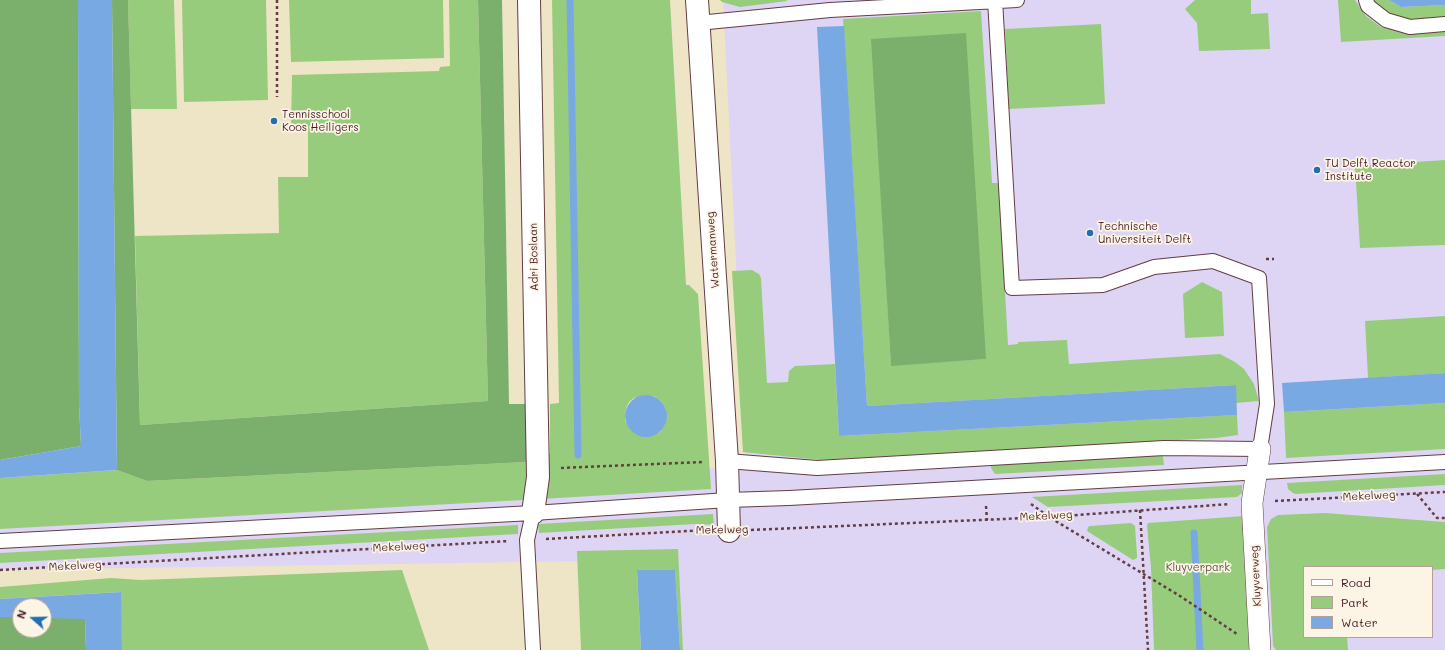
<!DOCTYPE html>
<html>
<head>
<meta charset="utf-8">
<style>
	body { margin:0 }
	#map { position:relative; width:1445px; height:650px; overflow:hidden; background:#eee5c6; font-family:Mali,sans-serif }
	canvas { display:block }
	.legend { position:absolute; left:1303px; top:566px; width:130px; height:72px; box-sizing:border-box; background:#fcf5e5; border:1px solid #b59f9b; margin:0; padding:5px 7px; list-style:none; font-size:12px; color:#4a1f2b }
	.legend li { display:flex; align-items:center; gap:8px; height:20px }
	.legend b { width:20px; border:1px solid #b59f9b }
	.north { position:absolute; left:12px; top:598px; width:40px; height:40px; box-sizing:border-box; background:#fcf5e5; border:1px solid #b59f9b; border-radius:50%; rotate:290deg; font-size:11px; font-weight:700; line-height:16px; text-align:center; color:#4a1f2b }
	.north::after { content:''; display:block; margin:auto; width:14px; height:18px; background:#1f6fb2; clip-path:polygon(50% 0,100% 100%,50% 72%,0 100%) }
</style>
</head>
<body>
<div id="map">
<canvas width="1445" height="650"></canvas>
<ul class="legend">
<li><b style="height:5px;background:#fff"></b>Road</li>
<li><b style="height:11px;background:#98cc7d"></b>Park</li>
<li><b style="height:11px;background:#78a9e3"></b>Water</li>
</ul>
<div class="north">N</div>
</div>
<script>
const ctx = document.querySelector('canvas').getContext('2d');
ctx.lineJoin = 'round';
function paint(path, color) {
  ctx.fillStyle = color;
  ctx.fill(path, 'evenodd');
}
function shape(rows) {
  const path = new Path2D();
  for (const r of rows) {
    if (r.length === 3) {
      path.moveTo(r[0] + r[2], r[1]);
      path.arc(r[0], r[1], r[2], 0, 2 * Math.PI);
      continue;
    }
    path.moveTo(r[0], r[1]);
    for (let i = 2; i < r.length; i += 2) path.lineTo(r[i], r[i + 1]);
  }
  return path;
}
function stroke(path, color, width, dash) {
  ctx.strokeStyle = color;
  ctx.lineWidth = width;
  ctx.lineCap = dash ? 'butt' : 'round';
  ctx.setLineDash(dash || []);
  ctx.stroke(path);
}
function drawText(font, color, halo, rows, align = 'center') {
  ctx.font = font + ' Mali,sans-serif';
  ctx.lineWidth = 3.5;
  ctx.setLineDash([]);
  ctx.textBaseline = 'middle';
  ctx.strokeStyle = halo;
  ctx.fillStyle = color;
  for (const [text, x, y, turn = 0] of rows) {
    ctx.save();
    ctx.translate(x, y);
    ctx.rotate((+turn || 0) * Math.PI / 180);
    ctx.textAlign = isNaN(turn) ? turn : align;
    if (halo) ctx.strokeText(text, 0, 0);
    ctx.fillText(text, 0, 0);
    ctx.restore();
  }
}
const built = shape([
	[723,0,1445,0,1445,650,669,650,664,560,0,570,0,497,746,467],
	[1304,567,1432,567,1432,637,1304,637]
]);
const green = shape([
	[128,0,174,0,177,109,131,109],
	[182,0,266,0,268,100,184,102],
	[289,0,443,0,444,58,291,62],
	[449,0,478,0,488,401,140,425,135,236,279,233,278,177,308,177,308,127,291,127,292,75,439,71,440,67,450,66],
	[552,0,670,0,686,285,689,285,698,294,711,489,541,499,544,455,550,454,550,404,559,403],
	[654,396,661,401,666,409,665,425,660,432,647,437,638,435,629,428,625,421,625,415,626,408,629,402,634,398],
	[720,0,787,0,787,1,740,7,722,2],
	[1195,0,1251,0,1251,14,1268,13,1270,49,1199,51,1197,23,1185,9],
	[1338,0,1355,0,1366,16,1381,27,1403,32,1445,31,1445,36,1341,42],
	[1371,0,1389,0,1401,7,1445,5,1445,18,1404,20,1390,16],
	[981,11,992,183,999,183,1008,345,1018,344,1018,342,1067,340,1069,364,1220,354,1235,362,1244,369,1254,384,1259,401,1236,403,1236,385,867,406,843,19],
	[872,39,986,359,985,359,891,365],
	[1101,24,1105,104,1009,109,1005,29],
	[1445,160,1445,245,1360,248,1355,166],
	[752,270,759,274,761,278,767,383,788,382,789,371,795,366,835,364,839,436,1237,415,1238,435,1216,438,820,460,743,452,732,271],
	[1202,282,1222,292,1224,336,1185,338,1183,294],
	[1445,316,1445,373,1368,378,1365,321],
	[1445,403,1445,449,1286,458,1284,412],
	[1160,454,1163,456,1164,465,995,474,991,468,991,464],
	[527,462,527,482,523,500,0,529,0,478,117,470,147,481],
	[1445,474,1445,485,1295,494,1293,493,1288,489,1287,483],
	[1242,485,1242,493,1237,497,1048,507,1032,497],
	[1325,513,1445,522,1445,569,1432,570,1432,567,1304,567,1304,637,1347,637,1348,650,1276,650,1273,646,1267,527,1271,519,1278,515],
	[713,514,714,525,695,524,539,533,538,524],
	[1244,516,1250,650,1154,650,1151,568,1147,526,1148,523],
	[1131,523,1135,526,1137,555,1137,558,1133,560,1087,531,1088,527,1090,526],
	[518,525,518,534,0,563,0,553],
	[678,549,683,650,680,650,675,570,637,571,641,650,581,650,577,551],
	[402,570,429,650,122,650,120,592,0,599,0,587,111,578,141,580]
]);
const forest = shape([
	[0,0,78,0,79,405,81,446,0,460],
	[112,0,128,0,140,425,488,401,478,0,502,0,509,404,525,404,527,462,147,481,117,470],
	[966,33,986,359,891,366,871,39],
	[0,617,20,617,20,630,44,630,44,618,85,618,86,650,0,650]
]);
const water = shape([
	[78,0,112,0,117,470,0,478,0,460,81,446,79,405],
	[1389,0,1445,0,1445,5,1401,7],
	[844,26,867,406,1236,385,1237,415,839,436,817,27],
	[1445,373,1445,403,1284,412,1282,383],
	[646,416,21],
	[637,570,675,570,680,650,641,650],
	[121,592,122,650,86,650,85,619,44,618,44,606,20,606,20,617,0,617,0,599]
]);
const stream = shape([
	[570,0,578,455],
	[1194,533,1200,650]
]);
const path = shape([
	[277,0,277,97],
	[1266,259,1274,259],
	[561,468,704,462],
	[1417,494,1437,518,1445,518],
	[1275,501,1445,492],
	[1031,504,1049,517,1180,596,1237,634],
	[986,506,987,520],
	[1140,510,1148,650],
	[751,530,1049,517,1230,504],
	[546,539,706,530],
	[0,570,509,541]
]);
const service = shape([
	[1366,0,1368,6,1386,20,1410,27,1445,24],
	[698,23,830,10,1017,0],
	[727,461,817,468,1164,448,1260,449,1267,404,1259,278,1213,261,1154,267,1103,285,1012,288,995,0],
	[0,541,533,513,728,500,789,498,1445,462],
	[533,650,527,540,533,513]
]);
const pedestrian = shape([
	[1260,650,1252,503,1260,449]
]);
const minor = shape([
	[529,0,538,477,533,513],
	[697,0,727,461,729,531]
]);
const markers = [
	[274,121,4,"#1f6fb2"],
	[1317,170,4,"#1f6fb2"],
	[1090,233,4,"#1f6fb2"]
];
const poiNames = [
	["Tennisschool",282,115],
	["Koos Heiligers",282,128],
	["TU Delft Reactor",1325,164],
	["Institute",1325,177],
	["Technische",1098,227],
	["Universiteit Delft",1098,240]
];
const streetNames = [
	["Watermanweg",713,250,-94],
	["Adri Boslaan",534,257,-91],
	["Mekelweg",1369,496,-3],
	["Mekelweg",1046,516,-3],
	["Mekelweg",722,530,-1],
	["Mekelweg",399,547,-3],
	["Mekelweg",75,566,-3],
	["Kluyverweg",1256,576,-93]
];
const parkNames = [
	["Kluyverpark",1198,568]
];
paint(built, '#ded5f5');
paint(green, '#98cc7d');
paint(forest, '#7ab06c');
paint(water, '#78a9e3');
stroke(stream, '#78a9e3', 7);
stroke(service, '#633d42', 16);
stroke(pedestrian, '#633d42', 22);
stroke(minor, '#633d42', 24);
stroke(path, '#633d42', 2.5, [3, 3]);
stroke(service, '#fff', 14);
stroke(pedestrian, '#fff', 21);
stroke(minor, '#fff', 22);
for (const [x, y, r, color] of markers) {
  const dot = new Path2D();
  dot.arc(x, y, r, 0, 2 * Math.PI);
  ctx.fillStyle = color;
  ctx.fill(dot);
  stroke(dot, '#fcf5e5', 1.5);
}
drawText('11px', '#4a1f2b', '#fcf5e5', poiNames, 'left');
drawText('11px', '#4a1f2b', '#fcf5e5', streetNames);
drawText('11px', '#615344', '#fcf5e5', parkNames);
</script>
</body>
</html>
